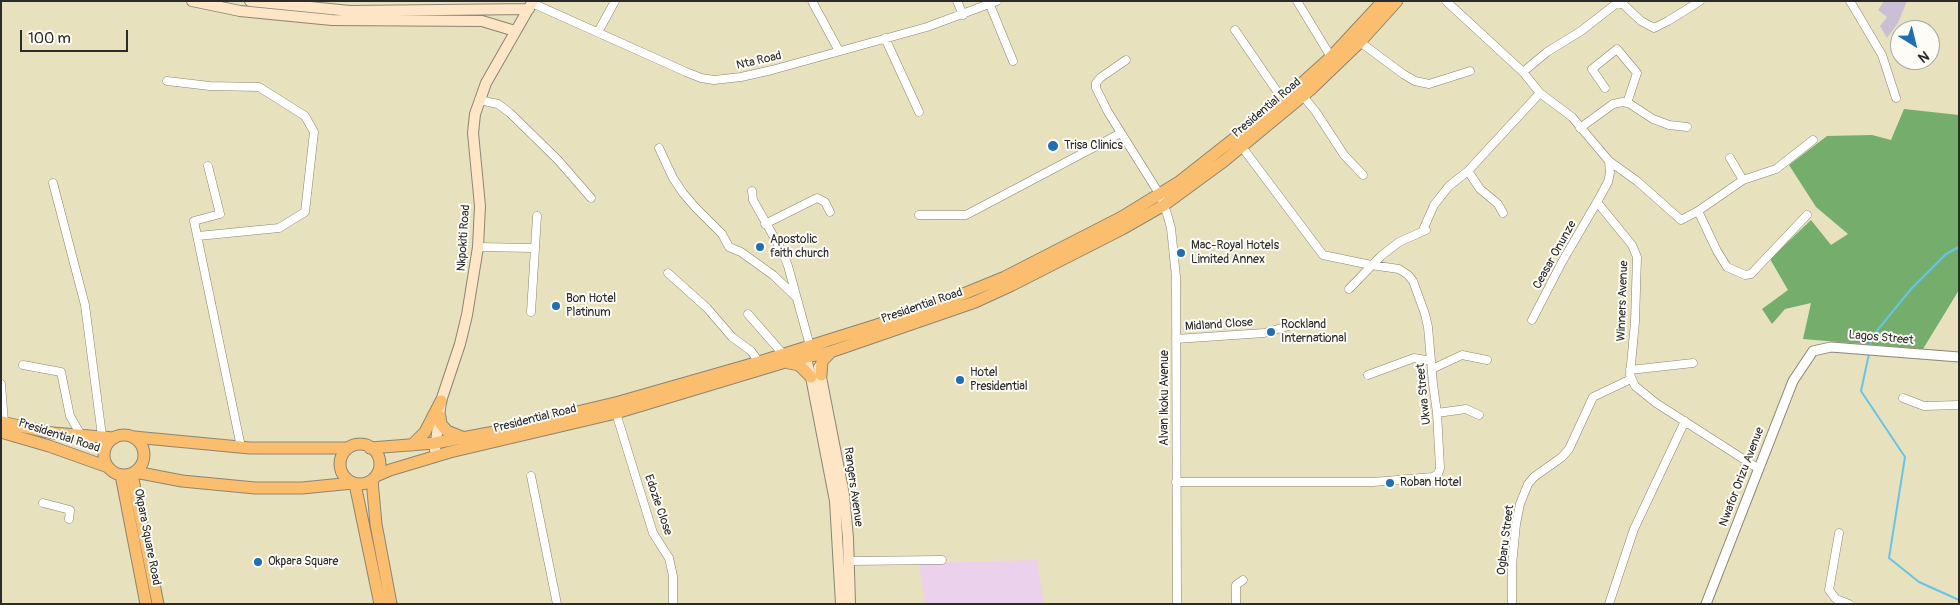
<!DOCTYPE html>
<html>
<head>
<meta charset="utf-8">
<style>
	body { margin:0 }
	#map { position:relative; width:1960px; height:605px; overflow:hidden; background:#e8e1be; font-family:Pangolin,sans-serif }
	canvas { display:block }
	.frame { position:absolute; inset:0; border:2px solid #2b2b2b; pointer-events:none }
	.north { position:absolute; left:1890px; top:20px; width:50px; height:50px; box-sizing:border-box; background:#fdfcf7; border:1px solid #a9a8a5; border-radius:50%; rotate:144deg; font-size:14px; font-weight:700; line-height:20px; text-align:center; color:#2b2b2b }
	.north::after { content:''; display:block; margin:auto; width:18px; height:22px; background:#1f6fb2; clip-path:polygon(50% 0,100% 100%,50% 72%,0 100%) }
	.scale { position:absolute; left:20px; top:30px; width:108px; height:22px; box-sizing:border-box; border:2px solid #2b2b2b; border-top:0; padding-left:6px; font-size:15px; line-height:18px; white-space:nowrap; color:#2b2b2b; -webkit-text-stroke:4px #fdfcf7; paint-order:stroke }
</style>
</head>
<body>
<div id="map">
<canvas width="1960" height="605"></canvas>
<div class="frame"></div>
<div class="north">N</div>
<div class="scale">100 m</div>
</div>
<script>
const ctx = document.querySelector('canvas').getContext('2d');
ctx.lineJoin = 'round';
function paint(path, color) {
  ctx.fillStyle = color;
  ctx.fill(path, 'evenodd');
}
function shape(rows) {
  const path = new Path2D();
  for (const r of rows) {
    if (r.length === 3) {
      path.moveTo(r[0] + r[2], r[1]);
      path.arc(r[0], r[1], r[2], 0, 2 * Math.PI);
      continue;
    }
    path.moveTo(r[0], r[1]);
    for (let i = 2; i < r.length; i += 2) path.lineTo(r[i], r[i + 1]);
  }
  return path;
}
function stroke(path, color, width, dash) {
  ctx.strokeStyle = color;
  ctx.lineWidth = width;
  ctx.lineCap = dash ? 'butt' : 'round';
  ctx.setLineDash(dash || []);
  ctx.stroke(path);
}
function drawText(font, color, halo, rows, align = 'center') {
  ctx.font = font + ' Pangolin,sans-serif';
  ctx.lineWidth = 4;
  ctx.setLineDash([]);
  ctx.textBaseline = 'middle';
  ctx.strokeStyle = halo;
  ctx.fillStyle = color;
  for (const [text, x, y, turn = 0] of rows) {
    ctx.save();
    ctx.translate(x, y);
    ctx.rotate((+turn || 0) * Math.PI / 180);
    ctx.textAlign = isNaN(turn) ? turn : align;
    if (halo) ctx.strokeText(text, 0, 0);
    ctx.fillText(text, 0, 0);
    ctx.restore();
  }
}
const built = shape([
	[1037,560,1044,604,925,604,919,563]
]);
const industrial = shape([
	[1884,1,1907,1,1898,23,1887,38,1880,26,1887,17,1878,10]
]);
const forest = shape([
	[1904,109,1959,115,1959,290,1923,349,1803,339,1811,303,1785,309,1772,324,1762,309,1788,290,1770,259,1811,220,1831,245,1848,234,1816,207,1789,165,1827,136,1872,135,1891,140]
]);
const stream = shape([
	[1870,346,1872,337,1911,289,1946,254,1959,247],
	[1869,354,1861,391,1905,457,1889,558,1919,582,1959,600]
]);
const minor = shape([
	[812,1,839,51],
	[957,1,963,15],
	[1297,1,1331,57],
	[1446,1,1523,72,1540,93,1572,117,1609,161,1610,173,1608,182,1597,202,1632,245,1637,257,1635,322,1630,375,1635,386,1656,403,1759,469],
	[1850,1,1882,55,1896,98],
	[532,3,686,72,701,78,714,80,741,77,772,70,927,27,997,1],
	[990,5,1013,61],
	[1235,30,1283,100],
	[598,32,615,1],
	[885,38,919,112],
	[1360,42,1403,74,1415,81,1429,84,1470,71],
	[1126,60,1100,78,1096,83,1096,88,1108,112,1160,195,1167,214,1171,228,1176,277,1177,604],
	[1523,72,1547,52,1581,31,1617,3,1624,5,1641,21,1654,28,1668,21,1700,1],
	[167,81,210,86,259,87,305,116,314,132,305,212,279,228,198,236],
	[1605,88,1592,69,1617,49,1637,73,1627,103],
	[1303,96,1316,112,1344,155,1363,175],
	[479,100,498,104,510,113,558,160,591,198],
	[1580,128,1613,104,1623,102,1630,104,1653,119,1669,125,1687,127],
	[659,148,673,178,683,193,695,207,722,234,729,247,741,252,773,275,796,297],
	[1730,158,1743,180],
	[1609,161,1637,181,1681,220,1698,211,1743,180,1776,169,1813,140],
	[208,166,220,214,194,221,241,447],
	[1468,171,1480,189,1498,204,1503,213],
	[53,183,85,305,102,436],
	[752,191,753,200,783,253,788,266,810,346],
	[1698,211,1717,251,1727,267,1745,275,1751,274,1807,215],
	[919,215,966,215,1121,133],
	[765,224,817,198,825,202,830,212],
	[1423,230,1434,205,1449,186,1468,171,1540,93],
	[478,247,535,248],
	[668,273,707,308,732,337,751,351,759,362],
	[1349,289,1381,256,1399,242,1426,230],
	[531,312,537,216],
	[748,314,783,354],
	[1532,320,1562,262,1597,202],
	[1176,339,1264,333,1292,325],
	[23,365,61,372,70,416,81,435],
	[1432,369,1462,355,1487,360],
	[1630,370,1693,363],
	[1368,375,1414,358,1431,361],
	[1,384,4,423],
	[1903,398,1924,406,1959,405],
	[616,413,653,533,669,558,673,576,673,604],
	[1437,413,1466,409,1479,415],
	[531,476,557,604],
	[1176,482,1373,482,1433,477,1438,474,1440,468,1437,413,1433,384,1428,327,1425,314,1413,281,1408,275,1399,269,1371,265,1323,255,1242,147],
	[43,503,70,510,69,519],
	[1839,533,1829,590,1836,599,1849,604],
	[849,561,942,560],
	[1236,604,1236,585,1243,580],
	[1512,604,1512,565,1516,524,1520,504,1528,484,1534,477,1562,457,1569,449,1593,397,1631,379],
	[1609,604,1634,529,1685,421]
]);
const tertiary = shape([
	[1706,604,1793,381,1813,351,1831,347,1959,357]
]);
const secondary = shape([
	[192,1,240,11,332,20,482,21,515,31],
	[250,1,350,11,529,9],
	[804,352,811,377,835,501,841,604],
	[819,367,844,495,848,538,850,604],
	[435,450,441,401,460,344,467,315,478,247,480,206,473,133,475,114,486,83,533,1]
]);
const primary = shape([
	[789,363,799,365,811,377],
	[821,375,822,361,830,353],
	[440,417,441,424,447,431,462,437],
	[1,422,53,433,114,438],
	[1,432,49,446,108,467],
	[124,455,20],
	[134,437,250,448,348,448],
	[360,464,20],
	[412,445,425,432,441,401],
	[370,448,435,443,489,433,619,402,759,362,880,324,951,299,1005,277,1122,217,1179,182,1283,100,1331,57,1383,1],
	[135,472,182,481,255,488,302,488,353,483],
	[132,474,158,604],
	[121,475,146,604],
	[376,476,390,470,450,452,616,413,782,363,833,351,975,302,1012,285,1122,229,1164,205,1224,161,1310,90,1360,42,1397,1],
	[372,480,376,524,391,604],
	[355,484,380,604]
]);
const markers = [
	[1053,146,6,"#1f6fb2"],
	[760,247,5,"#1f6fb2"],
	[1181,253,5,"#1f6fb2"],
	[556,306,5,"#1f6fb2"],
	[1271,332,5,"#1f6fb2"],
	[960,380,5,"#1f6fb2"],
	[1390,483,5,"#1f6fb2"],
	[258,562,5,"#1f6fb2"]
];
const streetNames = [
	["Nta Road",759,61,-13],
	["Presidential Road",1267,108,-40],
	["Nkpokiti Road",464,238,-86],
	["Ceasar Onunze",1555,255,-61],
	["Winners Avenue",1623,301,-88],
	["Presidential Road",922,306,-19],
	["Midland Close",1219,325,-4],
	["Lagos Street",1881,338,5],
	["Ukwa Street",1424,394,-96],
	["Alvan Ikoku Avenue",1165,398,-90],
	["Presidential Road",535,419,-14],
	["Presidential Road",59,436,18],
	["Nwafor Orizu Avenue",1742,477,-69],
	["Rangers Avenue",853,487,82],
	["Edozie Close",658,505,71],
	["Okpara Square Road",147,537,79],
	["Ogbaru Street",1506,540,-83]
];
const poiNames = [
	["Trisa Clinics",1064,146],
	["Apostolic",770,240],
	["faith church",770,254],
	["Mac-Royal Hotels",1191,246],
	["Limited Annex",1191,260],
	["Bon Hotel",566,299],
	["Platinum",566,313],
	["Rockland",1281,325],
	["International",1281,339],
	["Hotel",970,373],
	["Presidential",970,387],
	["Roban Hotel",1400,483],
	["Okpara Square",268,562]
];
paint(built, '#ebd1ec');
paint(industrial, '#cbbfd6');
paint(forest, '#74ad6c');
stroke(stream, '#68c4e6', 2);
stroke(minor, '#8a8674', 9);
stroke(tertiary, '#8a8674', 11);
stroke(secondary, '#8a8674', 12);
stroke(primary, '#8a8674', 13);
stroke(minor, '#fff', 8);
stroke(tertiary, '#fff', 9);
stroke(secondary, '#fde5c5', 10);
stroke(primary, '#fbbe6e', 11);
for (const [x, y, r, color] of markers) {
  const dot = new Path2D();
  dot.arc(x, y, r, 0, 2 * Math.PI);
  ctx.fillStyle = color;
  ctx.fill(dot);
  stroke(dot, '#fdfcf7', 2);
}
drawText('12px', '#2b2b2b', '#fdfcf7', streetNames);
drawText('12px', '#2b2b2b', '#fdfcf7', poiNames, 'left');
</script>
</body>
</html>
